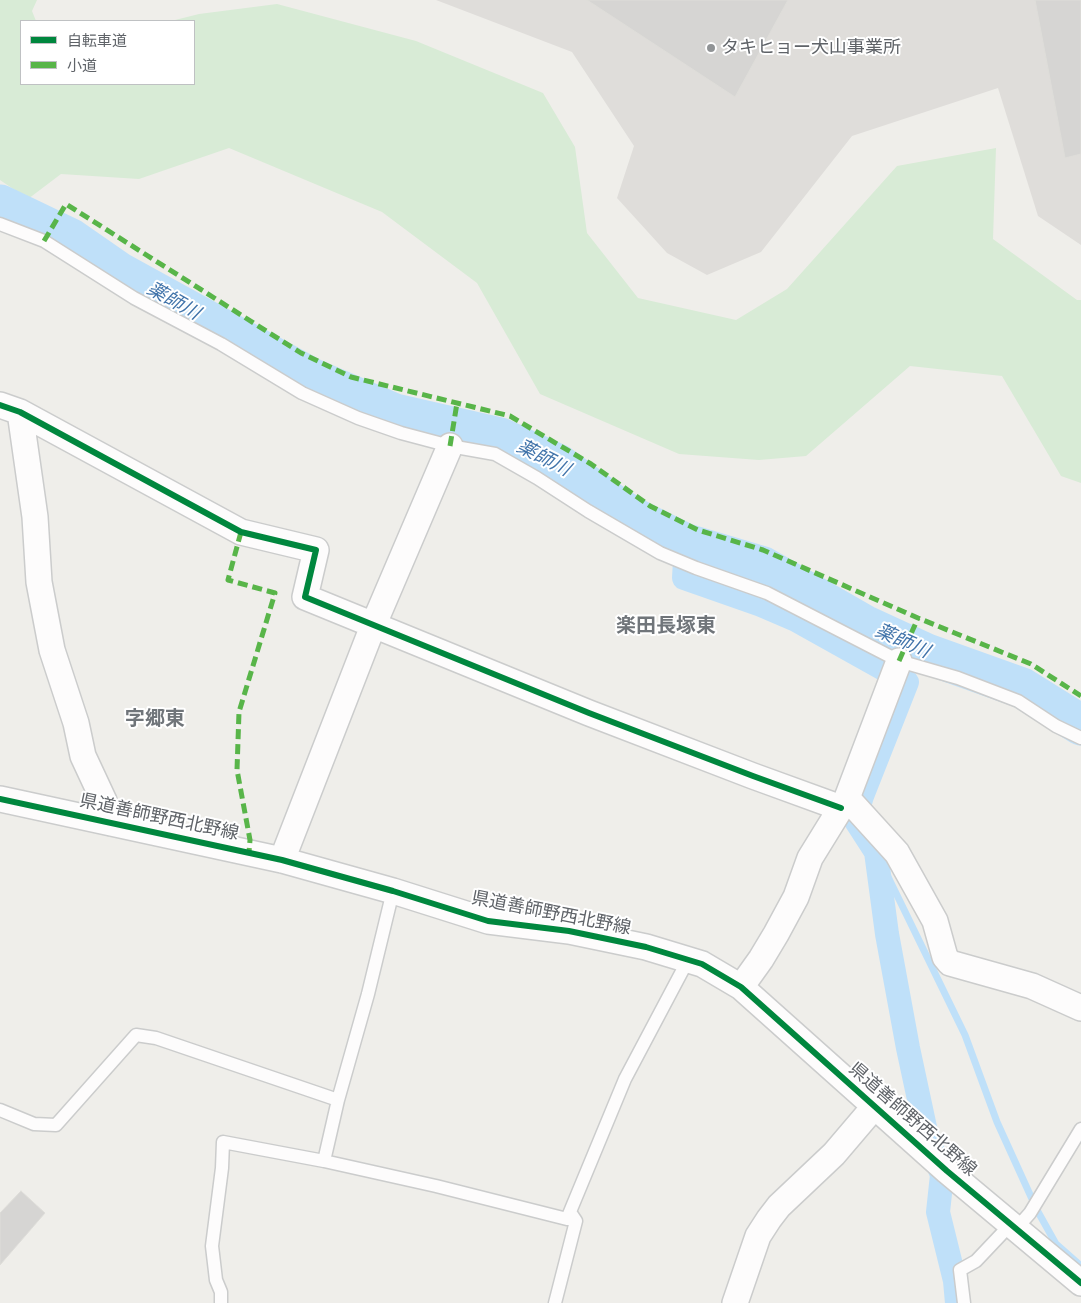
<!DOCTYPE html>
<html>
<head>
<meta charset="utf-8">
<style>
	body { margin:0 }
	#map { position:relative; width:1081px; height:1303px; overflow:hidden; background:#efeeea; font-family:"Roboto Condensed","Noto Sans JP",sans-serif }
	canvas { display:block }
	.legend { position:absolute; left:20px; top:20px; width:175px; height:65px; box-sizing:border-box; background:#fff; border:1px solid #bfc1c3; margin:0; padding:6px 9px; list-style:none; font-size:15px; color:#5f6368 }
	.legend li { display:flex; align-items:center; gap:10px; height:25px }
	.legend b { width:25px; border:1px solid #bfc1c3 }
</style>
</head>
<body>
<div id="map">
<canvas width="1081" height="1303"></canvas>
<ul class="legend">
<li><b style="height:6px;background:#00873e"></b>自転車道</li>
<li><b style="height:6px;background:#58b549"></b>小道</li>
</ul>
</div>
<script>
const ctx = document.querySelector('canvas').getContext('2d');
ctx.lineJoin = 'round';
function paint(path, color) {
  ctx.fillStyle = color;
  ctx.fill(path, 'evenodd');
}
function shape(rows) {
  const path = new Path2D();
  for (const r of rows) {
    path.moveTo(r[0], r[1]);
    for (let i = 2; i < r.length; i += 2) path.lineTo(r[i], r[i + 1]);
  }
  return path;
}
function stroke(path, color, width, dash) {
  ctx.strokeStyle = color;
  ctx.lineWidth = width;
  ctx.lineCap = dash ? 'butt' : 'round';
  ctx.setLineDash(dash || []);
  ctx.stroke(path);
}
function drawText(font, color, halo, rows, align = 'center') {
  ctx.font = font + ' "Roboto Condensed","Noto Sans JP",sans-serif';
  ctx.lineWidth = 4;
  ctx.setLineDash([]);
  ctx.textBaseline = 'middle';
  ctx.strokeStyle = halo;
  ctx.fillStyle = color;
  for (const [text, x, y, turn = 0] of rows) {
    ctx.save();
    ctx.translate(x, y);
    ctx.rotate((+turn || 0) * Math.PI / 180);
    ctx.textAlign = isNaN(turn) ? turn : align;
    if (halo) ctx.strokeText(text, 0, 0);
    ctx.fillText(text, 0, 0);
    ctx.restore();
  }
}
const industrial = shape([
	[436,0,1081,0,1081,245,1038,216,998,88,852,136,761,252,707,275,667,253,617,198,634,146,572,52]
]);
const green = shape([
	[0,0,37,0,32,11,36,21,21,21,21,84,194,84,194,21,171,21,199,14,277,4,416,41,543,93,575,147,587,233,638,298,736,320,787,289,897,166,996,148,993,239,1077,300,1081,300,1081,483,1061,476,1002,376,910,366,806,456,759,460,679,454,540,394,477,283,382,212,229,148,139,179,61,174,28,199,0,180]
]);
const stream = shape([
	[876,852,965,1035,997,1122,1037,1210,1056,1244,1081,1266]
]);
const canal = shape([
	[686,544,684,578,761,605,796,620,907,682,862,796,856,816,856,821,876,852,887,934,908,1048,926,1132,942,1175,938,1212,955,1281,957,1303]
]);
const river = shape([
	[0,205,71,239,120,273,311,378,395,414,500,438,559,465,618,508,638,520,686,544,763,567,864,625,927,654,1022,688,1081,725]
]);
const building = shape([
	[587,0,788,0,735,97,587,0],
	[1035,0,1081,0,1081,154,1065,158,1035,0],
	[21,1191,45,1213,0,1265,0,1213,21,1191]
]);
const lane = shape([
	[0,224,44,241,134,298,221,344,302,393,358,418,401,433,450,446,495,454,537,478,588,511,660,553,696,568,767,593,899,661,958,678,1018,701,1056,726,1081,738],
	[0,1110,34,1124,56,1125,136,1035,156,1038,338,1100],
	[324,1161,338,1100,368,994,393,891],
	[1016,1229,1030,1213,1081,1129],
	[221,1303,221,1292,216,1280,212,1246,222,1168,223,1142,324,1161,436,1186,567,1219,625,1079,688,960],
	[555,1303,576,1221,570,1212],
	[964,1303,960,1270,976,1261,1011,1224]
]);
const street = shape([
	[0,405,20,412,241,532,316,550,305,597,589,713,753,776,841,808],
	[20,412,35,517,39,582,52,650,76,723,83,756,104,801,111,823],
	[847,798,897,853,935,921,945,957,950,963,1032,986,1081,1008],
	[0,799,282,860,393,891,488,921,569,931,646,947,702,964,741,987,947,1171,1081,1283],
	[282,860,373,626,450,446],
	[741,987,761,959,776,934,796,897,810,858,847,798,899,661],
	[735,1303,758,1236,769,1219,779,1206,834,1154,874,1107]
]);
const quiet = shape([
	[44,241,66,204,301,353,351,377,510,416,591,464,650,506,698,530,763,550,918,618,1031,664,1081,696],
	[450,446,457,403],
	[241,532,228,580,275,593,239,712,237,770,250,840,249,852],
	[899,661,918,618]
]);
const cycleway = shape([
	[0,405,20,412,241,532,316,550,305,597,589,713,753,776,841,808],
	[0,799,282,860,393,891,488,921,569,931,646,947,702,964,741,987,947,1171,1081,1283]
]);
const markers = [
	[711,48,5,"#919496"]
];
const poiNames = [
	["タキヒョー犬山事業所",721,48]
];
const streetNames = [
	["県道善師野西北野線",159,818,12],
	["県道善師野西北野線",551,914,11],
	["県道善師野西北野線",912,1120,41]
];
const waterNames = [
	["薬師川",173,302,29],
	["薬師川",543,459,27],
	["薬師川",902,642,24]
];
const quarterNames = [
	["楽田長塚東",666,627],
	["字郷東",155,720]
];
paint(industrial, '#dfddda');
paint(green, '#d8ebd6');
stroke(stream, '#bfe0f9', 7);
stroke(canal, '#bfe0f9', 24);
stroke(river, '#bfe0f9', 41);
paint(building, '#d6d5d3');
stroke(building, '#deddd9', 1);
stroke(lane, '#cbcccc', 15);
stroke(street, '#cbcccc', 28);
stroke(lane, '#fdfcfc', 12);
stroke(street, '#fdfcfc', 25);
stroke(quiet, '#58b549', 5, [10, 5]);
stroke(cycleway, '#00873e', 6);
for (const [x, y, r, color] of markers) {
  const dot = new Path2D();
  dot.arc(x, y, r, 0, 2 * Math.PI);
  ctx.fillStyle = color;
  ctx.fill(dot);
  stroke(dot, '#fff', 2);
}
drawText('18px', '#5f6368', '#fff', poiNames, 'left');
drawText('18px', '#5f6368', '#fff', streetNames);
drawText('italic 19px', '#4174aa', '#fff', waterNames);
drawText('bold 20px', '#70757a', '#fff', quarterNames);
</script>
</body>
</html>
